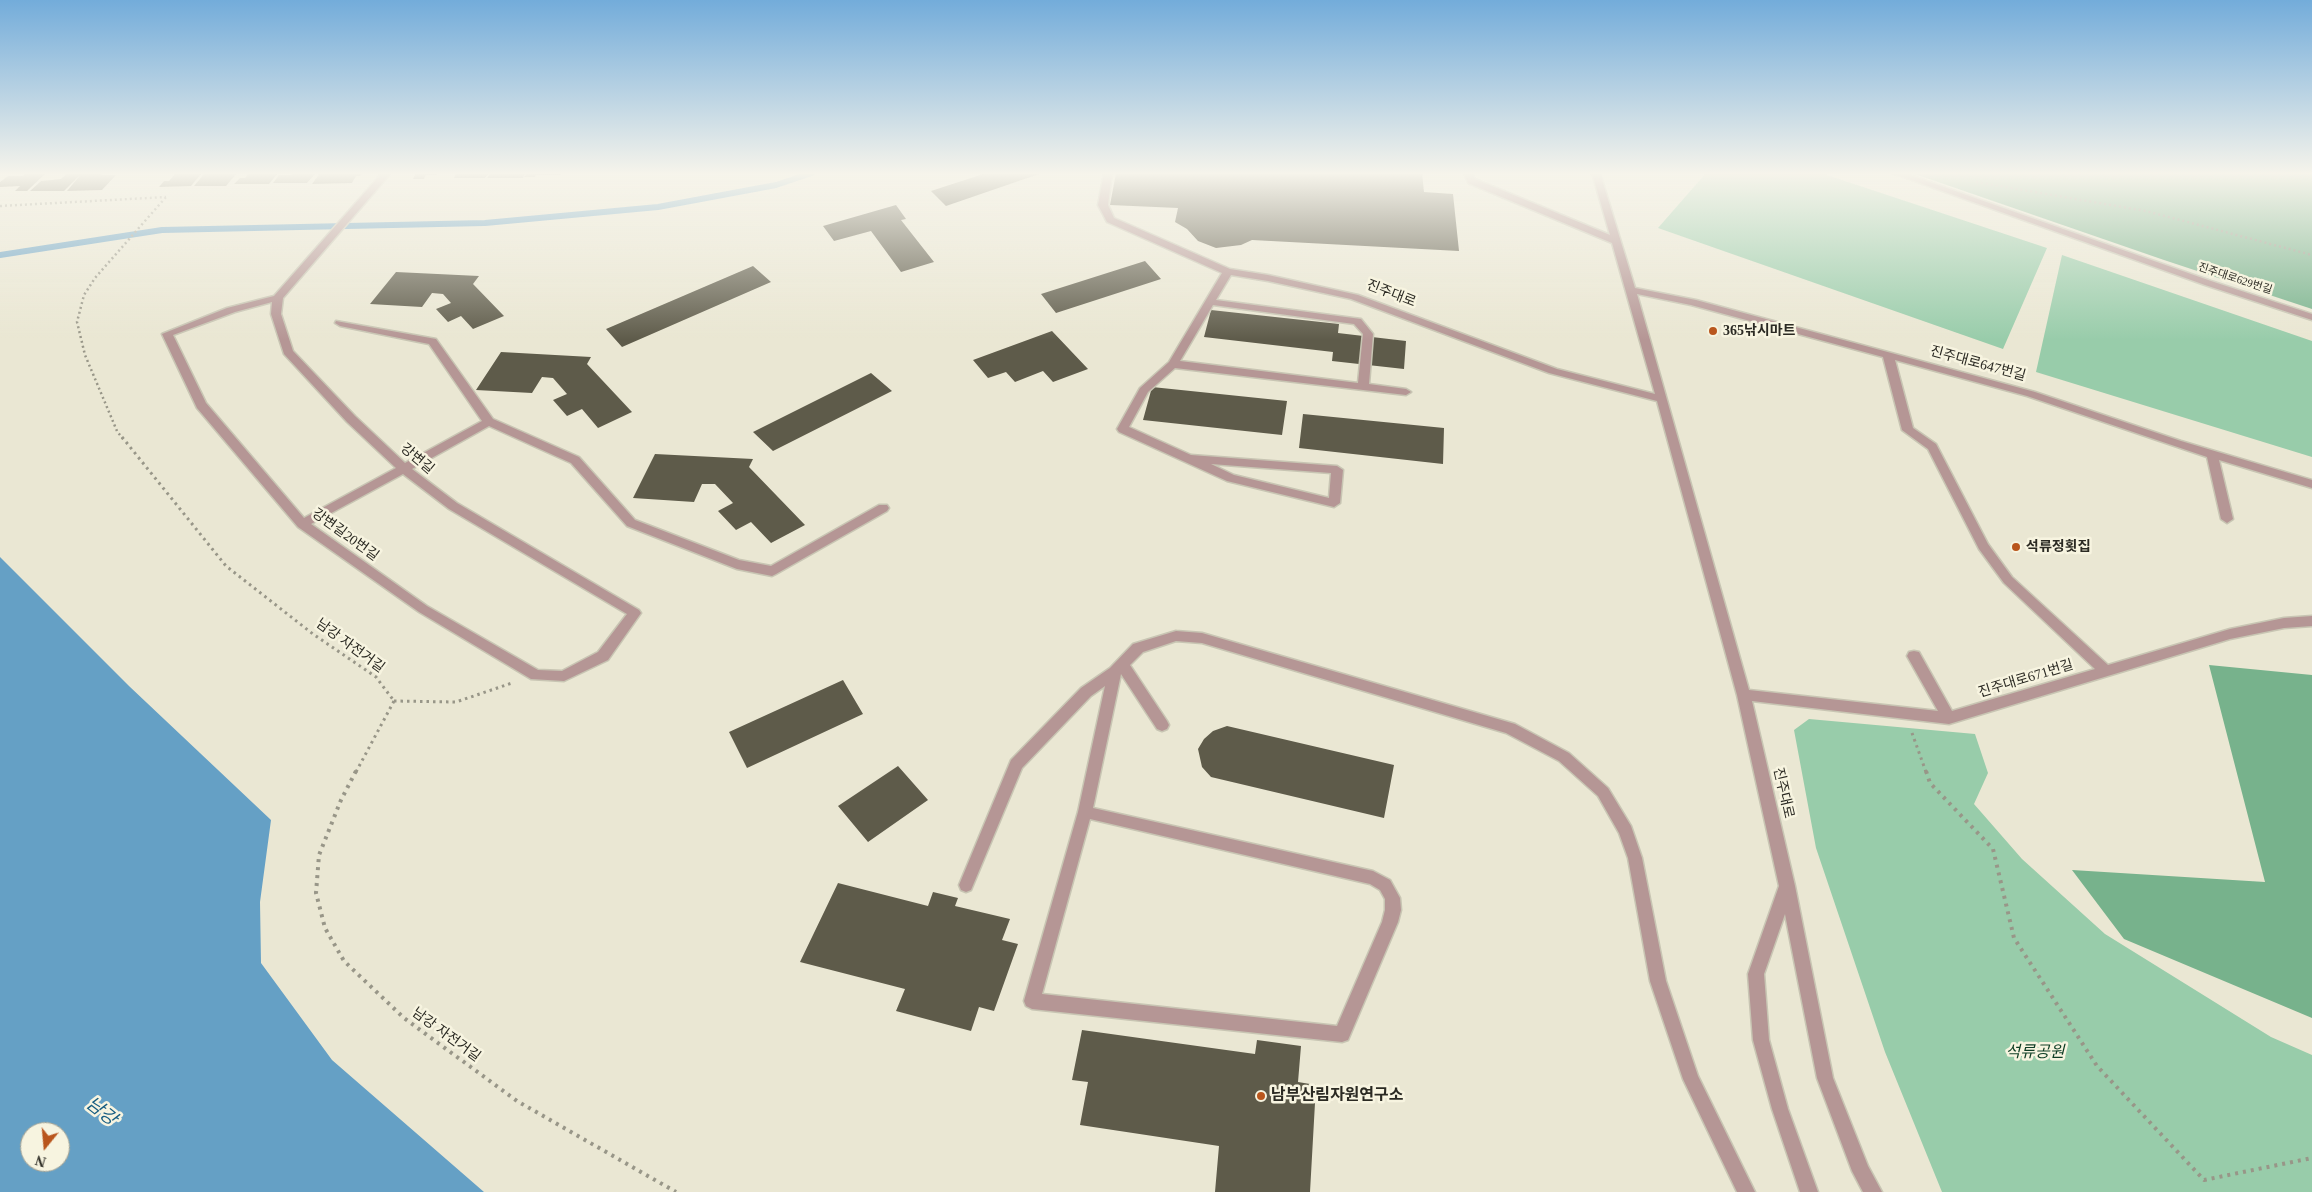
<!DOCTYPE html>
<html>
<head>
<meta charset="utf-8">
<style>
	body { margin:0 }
	#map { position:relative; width:2312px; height:1192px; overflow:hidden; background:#eae7d3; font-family:"Times New Roman",serif }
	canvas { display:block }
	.north { position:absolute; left:20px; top:1122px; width:50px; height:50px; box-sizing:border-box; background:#f7f4e0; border:1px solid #a5a394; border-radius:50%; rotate:197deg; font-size:14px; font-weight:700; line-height:20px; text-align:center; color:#2b2a23 }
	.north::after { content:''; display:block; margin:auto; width:18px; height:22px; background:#b9561d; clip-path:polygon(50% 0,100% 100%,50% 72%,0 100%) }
</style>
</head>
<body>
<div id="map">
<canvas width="2312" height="1192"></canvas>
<div class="north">N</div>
</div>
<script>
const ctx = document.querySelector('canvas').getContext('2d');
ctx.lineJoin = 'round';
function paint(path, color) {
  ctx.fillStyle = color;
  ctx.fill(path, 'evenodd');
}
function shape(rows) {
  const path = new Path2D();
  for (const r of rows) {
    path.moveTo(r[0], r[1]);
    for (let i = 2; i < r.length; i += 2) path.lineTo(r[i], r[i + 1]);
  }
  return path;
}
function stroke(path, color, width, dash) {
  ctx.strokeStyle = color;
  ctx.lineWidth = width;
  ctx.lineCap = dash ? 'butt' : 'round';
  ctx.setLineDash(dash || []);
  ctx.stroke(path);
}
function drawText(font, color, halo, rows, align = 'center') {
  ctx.font = font + ' "Times New Roman","Noto Sans KR",serif';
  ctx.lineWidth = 5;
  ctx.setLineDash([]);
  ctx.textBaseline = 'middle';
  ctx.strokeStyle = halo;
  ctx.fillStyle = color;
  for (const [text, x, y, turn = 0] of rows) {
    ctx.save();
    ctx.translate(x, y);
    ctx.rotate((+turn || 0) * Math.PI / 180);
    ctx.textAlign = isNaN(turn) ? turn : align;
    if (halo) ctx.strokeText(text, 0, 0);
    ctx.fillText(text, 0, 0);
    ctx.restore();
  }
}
const green = shape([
	[1706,173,1821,173,2047,248,2003,349,1658,228],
	[2062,255,2312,341,2312,457,2036,372],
	[1809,719,1975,734,1988,773,1974,804,2022,859,2105,934,2271,1037,2312,1055,2312,1192,1942,1192,1885,1052,1816,848,1794,730]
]);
const forest = shape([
	[1912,173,2312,173,2312,309,2164,260],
	[2209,665,2312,675,2312,1018,2124,939,2072,870,2265,882]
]);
const water = shape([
	[0,557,129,686,271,820,260,902,261,963,332,1060,484,1192,0,1192],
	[30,1132,60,1132,60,1162,30,1162]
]);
const stream = shape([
	[0,255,162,230,485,223,658,207,776,185,812,173]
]);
const building = shape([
	[27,173,46,173,27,191,15,191,20,186,0,187,0,182,8,176,23,176],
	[82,173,103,173,101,175,116,175,102,190,67,191],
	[176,173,202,173,191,186,159,187,164,181,169,181],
	[221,173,237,173,226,186,194,186,204,174],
	[249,173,278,173,269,184,234,184,240,178,245,178],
	[293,173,316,173,307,183,273,183,279,175,291,175],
	[320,173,363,173,360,176,356,176,352,183,312,184],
	[416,173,438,173,436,175,426,175,424,179,413,179],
	[456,173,489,173,485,178,454,178],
	[491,173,525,173,523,178,487,178],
	[527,173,561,173,560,175,536,175,535,177,524,177],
	[986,173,1042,173,946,206,931,191],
	[1116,173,1422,173,1424,192,1453,194,1459,251,1252,240,1241,245,1216,248,1198,241,1187,229,1175,222,1178,208,1110,205],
	[66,174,81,174,64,191,30,191,41,181,61,179],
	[896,205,906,219,901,220,934,262,901,272,871,231,834,241,823,226],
	[1145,261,1161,279,1056,313,1041,294],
	[753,266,771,282,622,347,606,329],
	[396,272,479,276,473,284,504,316,473,329,461,316,448,322,436,309,451,303,443,294,432,293,422,307,370,304],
	[1211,310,1339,324,1338,333,1406,341,1404,369,1332,361,1333,352,1204,337],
	[1052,331,1088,369,1053,382,1043,371,1015,382,1006,372,988,378,973,360],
	[501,352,591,357,587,364,632,412,598,428,582,409,567,416,553,400,567,394,553,378,542,377,532,393,476,390],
	[871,373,892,391,773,451,753,432],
	[1152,387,1287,401,1282,435,1143,420],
	[1303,414,1444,428,1443,464,1299,448],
	[655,454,753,459,749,467,805,525,771,543,751,522,736,530,718,511,733,503,715,484,702,484,694,502,633,498],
	[843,680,863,714,747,768,729,732],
	[1227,726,1394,765,1384,818,1211,777,1202,767,1198,749,1204,739,1213,731],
	[898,766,928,800,868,842,838,806],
	[838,883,928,906,933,892,958,898,955,906,1010,919,1002,940,1018,944,994,1011,979,1007,971,1031,896,1011,905,989,800,962],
	[1082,1030,1255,1054,1257,1040,1301,1046,1298,1082,1316,1085,1310,1192,1215,1192,1219,1146,1080,1125,1088,1082,1072,1080]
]);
const pathFar2 = shape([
	[1976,182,2146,211,2312,255],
	[0,206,166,197],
	[123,439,117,431,85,355,77,322,84,295,95,278,166,197]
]);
const pathFar1 = shape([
	[122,437,226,566,313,634,376,677,394,701],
	[394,701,456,702,512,683],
	[1912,733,1926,772],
	[356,772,394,701]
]);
const path = shape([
	[356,771,341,800,319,855,316,893,325,928,344,961,404,1018,517,1101,676,1192],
	[1926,771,1930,783,1993,849,2014,938,2097,1066,2204,1180,2312,1158]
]);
const minor = shape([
	[382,173,391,173,283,298,281,314,293,351,355,416,405,463,482,421,429,344,340,326,335,323,336,321,436,339,493,419,579,457,635,520,739,560,771,566,879,505,887,505,889,508,887,511,776,574,772,576,737,569,627,526,571,463,489,426,412,469,457,503,639,610,641,613,608,660,564,681,531,679,419,612,298,527,197,408,162,334,227,308,274,296,382,173],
	[272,302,271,314,284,354,347,422,396,468,304,518,206,403,173,335,235,312,272,302],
	[403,474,449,509,627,614,598,652,562,671,538,670,427,606,311,524,403,474],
	[1104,173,1112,173,1108,205,1114,218,1230,269,1268,275,1358,295,1557,369,1655,394,1612,243,1468,183,1464,173,1472,173,1475,179,1610,235,1592,173,1600,173,1635,288,1696,300,2035,392,2181,441,2312,480,2312,488,2219,460,2233,519,2227,523,2221,519,2207,457,2027,396,1895,360,1913,428,1936,444,1988,544,2012,577,2108,665,2230,629,2284,618,2312,616,2312,626,2284,628,2230,639,1949,724,1752,701,1795,886,1833,1078,1868,1166,1882,1192,1863,1192,1852,1171,1817,1078,1785,914,1764,974,1769,1040,1788,1109,1818,1192,1800,1192,1772,1109,1753,1040,1748,974,1779,886,1737,695,1657,401,1549,373,1351,299,1268,281,1231,275,1216,300,1361,319,1373,334,1369,384,1406,389,1411,392,1406,395,1175,368,1148,392,1129,427,1191,455,1337,466,1343,470,1340,503,1334,507,1227,481,1119,432,1117,429,1140,388,1169,362,1222,273,1107,222,1098,205,1104,173],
	[1637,294,1691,305,1883,357,1902,430,1928,449,1979,549,2004,583,2095,669,1952,711,1919,652,1914,651,1909,652,1907,656,1938,711,1749,690,1637,294],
	[1213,305,1354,324,1363,334,1358,383,1180,361,1213,305],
	[1211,464,1331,473,1329,498,1234,475,1211,464],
	[1892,173,1904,173,2211,281,2312,314,2312,320,2205,285,1892,173],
	[1176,631,1202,633,1515,724,1569,753,1608,788,1631,826,1642,858,1666,981,1698,1076,1755,1192,1737,1192,1683,1079,1650,981,1628,858,1619,833,1598,796,1559,761,1506,733,1202,643,1176,641,1143,652,1130,665,1167,721,1169,725,1167,729,1162,731,1157,729,1121,674,1093,808,1373,871,1390,880,1400,898,1401,910,1398,922,1348,1040,1342,1042,1032,1009,1026,1006,1024,1001,1078,812,1105,686,1091,696,1022,768,971,890,966,892,961,890,959,885,1011,760,1081,688,1110,668,1133,644,1176,631],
	[1090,819,1370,884,1380,890,1385,899,1385,910,1382,922,1337,1026,1042,994,1090,819]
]);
const markers = [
	[1713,331,5,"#b9561d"],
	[2016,547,5,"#b9561d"],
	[1261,1096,5,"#b9561d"]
];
const farStreetnames = [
	["진주대로629번길",2235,279,18]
];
const streetNames = [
	["진주대로",1391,294,21],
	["진주대로647번길",1978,364,15],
	["강변길",417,459,40],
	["강변길20번길",345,535,36],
	["남강 자전거길",350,646,36],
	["진주대로671번길",2026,679,-17],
	["진주대로",1783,793,77],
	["남강 자전거길",446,1035,36]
];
const poiNames = [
	["365낚시마트",1723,331],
	["석류정횟집",2026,547]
];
const nearParknames = [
	["석류공원",2035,1053]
];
const nearPoinames = [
	["남부산림자원연구소",1271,1096]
];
const nearWaternames = [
	["남강",101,1112,38]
];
paint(green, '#98ccaa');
paint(forest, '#77b28c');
paint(water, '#65a0c5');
stroke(stream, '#65a0c5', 6);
paint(building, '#5e5b4a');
stroke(minor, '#c8c5b3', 3);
stroke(pathFar2, '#989688', 2.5, [2, 3]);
stroke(pathFar1, '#989688', 3, [2.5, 4]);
stroke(path, '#989688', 4, [3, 5]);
paint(minor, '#b59695');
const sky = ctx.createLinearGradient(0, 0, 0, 340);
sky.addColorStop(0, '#73acda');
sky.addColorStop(0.51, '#f6f4eb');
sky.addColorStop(1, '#f6f4eb00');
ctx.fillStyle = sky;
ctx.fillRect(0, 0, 2312, 340);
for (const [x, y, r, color] of markers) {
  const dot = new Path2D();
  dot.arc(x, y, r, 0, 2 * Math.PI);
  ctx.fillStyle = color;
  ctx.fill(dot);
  stroke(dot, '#f7f4e0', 2);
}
drawText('11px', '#2b2a23', '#f7f4e0', farStreetnames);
drawText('14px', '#2b2a23', '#f7f4e0', streetNames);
drawText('bold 14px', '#2b2a23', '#f7f4e0', poiNames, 'left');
drawText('italic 16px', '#0e3d24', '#f7f4e0', nearParknames);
drawText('bold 16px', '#2b2a23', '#f7f4e0', nearPoinames, 'left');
drawText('italic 18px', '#165d82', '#f7f4e0', nearWaternames);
</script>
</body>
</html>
